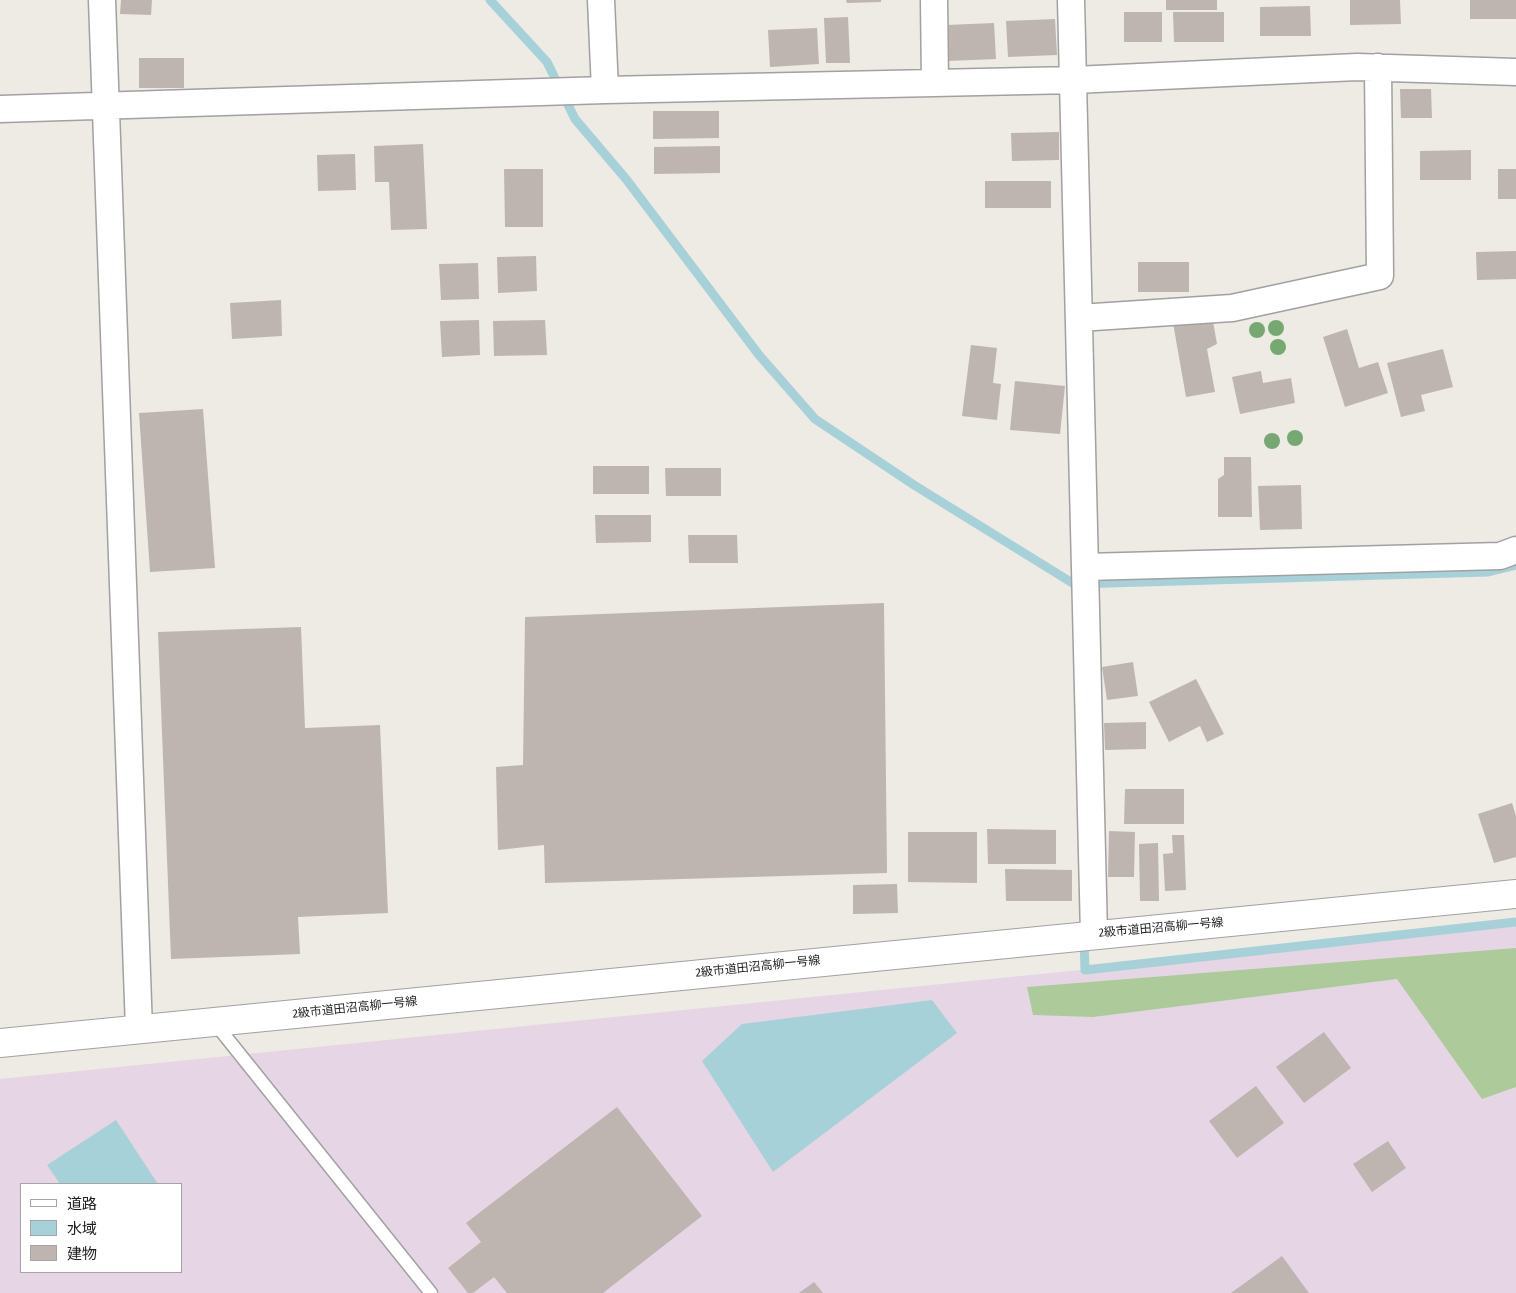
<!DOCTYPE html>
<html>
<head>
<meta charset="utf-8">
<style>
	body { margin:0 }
	#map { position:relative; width:1516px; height:1293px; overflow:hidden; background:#eeeae4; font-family:"Fira Sans Condensed","Noto Sans JP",sans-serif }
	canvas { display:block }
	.legend { position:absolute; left:20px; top:1183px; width:162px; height:90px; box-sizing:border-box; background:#fff; border:1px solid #a5a5a5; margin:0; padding:6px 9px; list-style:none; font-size:15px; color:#1d1d1d }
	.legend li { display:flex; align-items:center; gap:10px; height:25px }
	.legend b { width:25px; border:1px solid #a5a5a5 }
</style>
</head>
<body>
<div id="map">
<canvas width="1516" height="1293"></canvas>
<ul class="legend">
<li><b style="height:6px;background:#fff"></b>道路</li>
<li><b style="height:14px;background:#a7d1d8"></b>水域</li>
<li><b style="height:14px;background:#beb5b1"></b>建物</li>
</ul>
</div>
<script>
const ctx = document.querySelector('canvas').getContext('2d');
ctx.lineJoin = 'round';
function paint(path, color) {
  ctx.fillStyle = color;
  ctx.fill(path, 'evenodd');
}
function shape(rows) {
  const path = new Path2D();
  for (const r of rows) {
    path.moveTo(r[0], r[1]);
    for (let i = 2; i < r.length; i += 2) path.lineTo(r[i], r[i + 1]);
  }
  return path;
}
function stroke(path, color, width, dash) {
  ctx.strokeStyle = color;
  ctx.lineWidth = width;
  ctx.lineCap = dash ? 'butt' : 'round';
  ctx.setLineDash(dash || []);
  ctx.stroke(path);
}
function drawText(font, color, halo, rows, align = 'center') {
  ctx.font = font + ' "Fira Sans Condensed","Noto Sans JP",sans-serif';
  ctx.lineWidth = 4;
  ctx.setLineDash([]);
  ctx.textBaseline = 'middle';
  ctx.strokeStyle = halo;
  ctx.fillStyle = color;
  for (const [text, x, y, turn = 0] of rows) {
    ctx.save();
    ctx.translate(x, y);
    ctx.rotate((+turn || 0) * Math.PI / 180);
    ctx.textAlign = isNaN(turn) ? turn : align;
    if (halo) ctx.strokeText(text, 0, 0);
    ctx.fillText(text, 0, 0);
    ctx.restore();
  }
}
const industrial = shape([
	[1516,926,1516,1293,0,1293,0,1079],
	[21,1184,181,1184,181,1272,21,1272]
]);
const forest = shape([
	[1516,948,1516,1087,1482,1099,1397,979,1093,1017,1033,1015,1027,987]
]);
const water = shape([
	[932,1000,957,1033,773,1172,702,1061,742,1024],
	[116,1120,158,1184,60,1184,47,1165]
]);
const stream = shape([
	[490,0,547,62,575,119,626,179,759,355,815,419,914,485,1074,584,1488,572,1516,565],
	[1084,939,1085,970,1516,922]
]);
const building = shape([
	[121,0,152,0,151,15,120,14],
	[846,0,881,0,881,2,847,3],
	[1166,0,1217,0,1217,10,1166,10],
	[1350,0,1400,0,1401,24,1350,25],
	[1470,0,1516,0,1516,19,1470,19],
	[1310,6,1311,36,1260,36,1260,7],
	[1124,12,1162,12,1162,42,1124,42],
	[1173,12,1224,12,1224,42,1174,42],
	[848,17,850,63,826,63,824,18],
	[1055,19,1057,55,1008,57,1006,21],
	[994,23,996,59,948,61,946,25],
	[817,28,819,64,770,67,768,30],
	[139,58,184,58,184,88,139,88],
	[1400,89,1431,89,1432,118,1401,118],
	[653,111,719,111,719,138,653,139],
	[1059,132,1059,160,1012,161,1011,133],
	[423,144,427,229,391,230,389,182,375,182,374,146],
	[720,146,720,173,654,174,654,147],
	[1471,150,1471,180,1420,180,1420,151],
	[355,154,356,190,318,191,317,155],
	[504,169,543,169,543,227,505,227],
	[1498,169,1516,169,1516,199,1498,199],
	[985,181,1051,181,1051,208,985,208],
	[1516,251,1516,279,1477,280,1476,252],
	[536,256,537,291,498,293,497,257],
	[1138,262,1189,262,1189,292,1138,292],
	[478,263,479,299,441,300,439,264],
	[281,300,282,336,232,339,230,303],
	[1212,316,1217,344,1207,349,1215,392,1186,397,1173,323],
	[479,320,480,355,442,357,440,321],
	[545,320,547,355,494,356,493,321],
	[1347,329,1359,368,1378,362,1388,393,1345,407,1323,337],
	[971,345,997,348,993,383,1001,384,997,420,962,416],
	[1443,349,1453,387,1421,395,1425,411,1401,417,1387,363],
	[1261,371,1263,383,1291,378,1295,403,1240,414,1232,377],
	[1015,381,1065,386,1060,434,1010,430],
	[203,409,215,568,150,572,139,413],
	[1224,457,1251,457,1252,517,1218,517,1218,479,1224,475],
	[593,466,649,466,649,494,593,494],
	[665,468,721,468,721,496,666,496],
	[1301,485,1302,529,1260,530,1258,486],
	[595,515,651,515,651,542,596,543],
	[688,535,737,535,738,563,689,563],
	[884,603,887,873,545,883,544,845,498,850,496,767,523,765,525,617],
	[301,627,305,728,380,725,388,913,298,917,300,954,171,959,158,632],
	[1133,662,1138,696,1107,700,1102,667],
	[1196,679,1224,734,1207,742,1200,726,1169,742,1149,702],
	[1146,722,1146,749,1105,750,1104,723],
	[1125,789,1184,789,1184,824,1124,824],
	[1512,803,1516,816,1516,857,1494,863,1478,814],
	[987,829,1056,830,1056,864,988,864],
	[1109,831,1135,832,1134,877,1108,877],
	[908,832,977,832,977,883,908,882],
	[1172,835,1184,835,1186,890,1165,891,1163,854,1173,853],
	[1158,843,1159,901,1140,901,1139,844],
	[1005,869,1072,870,1072,901,1006,901],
	[897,884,898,913,853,914,853,885],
	[1324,1032,1351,1068,1304,1103,1276,1067],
	[1256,1086,1284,1123,1237,1158,1209,1121],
	[617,1107,702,1216,603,1293,507,1293,494,1277,473,1293,468,1293,448,1268,481,1242,466,1223],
	[1388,1141,1406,1168,1372,1192,1353,1164],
	[1282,1256,1309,1293,1231,1293],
	[814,1282,823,1293,799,1293]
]);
const service = shape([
	[214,1022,431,1293]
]);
const minor = shape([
	[102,0,139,1029],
	[601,0,605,90],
	[934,0,935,83],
	[1071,0,1094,934],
	[0,109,605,90,1074,80,1357,67,1516,72],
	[1079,318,1232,308,1380,276,1378,67],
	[1085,567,1500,556,1516,550]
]);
const tertiary = shape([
	[0,1043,1516,894]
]);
const trees = [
	[1276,328],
	[1257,330],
	[1278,347],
	[1295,438],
	[1272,441]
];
const streetNames = [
	["2級市道田沼高柳一号線",1161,928,-5],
	["2級市道田沼高柳一号線",758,967,-6],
	["2級市道田沼高柳一号線",355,1008,-6]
];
paint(industrial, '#e6d6e5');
paint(forest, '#adca9b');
paint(water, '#a7d1d8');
stroke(stream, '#a7d1d8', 9);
paint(building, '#beb5b1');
stroke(service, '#a1a1a1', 15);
stroke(minor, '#a1a1a1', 29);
stroke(tertiary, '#a1a1a1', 30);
stroke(service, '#fff', 12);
stroke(minor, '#fff', 26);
stroke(tertiary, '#fff', 28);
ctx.fillStyle = '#76a972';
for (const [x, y] of trees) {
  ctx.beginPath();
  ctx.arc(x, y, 8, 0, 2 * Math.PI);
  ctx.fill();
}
drawText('12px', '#1d1d1d', '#fff', streetNames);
</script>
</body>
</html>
